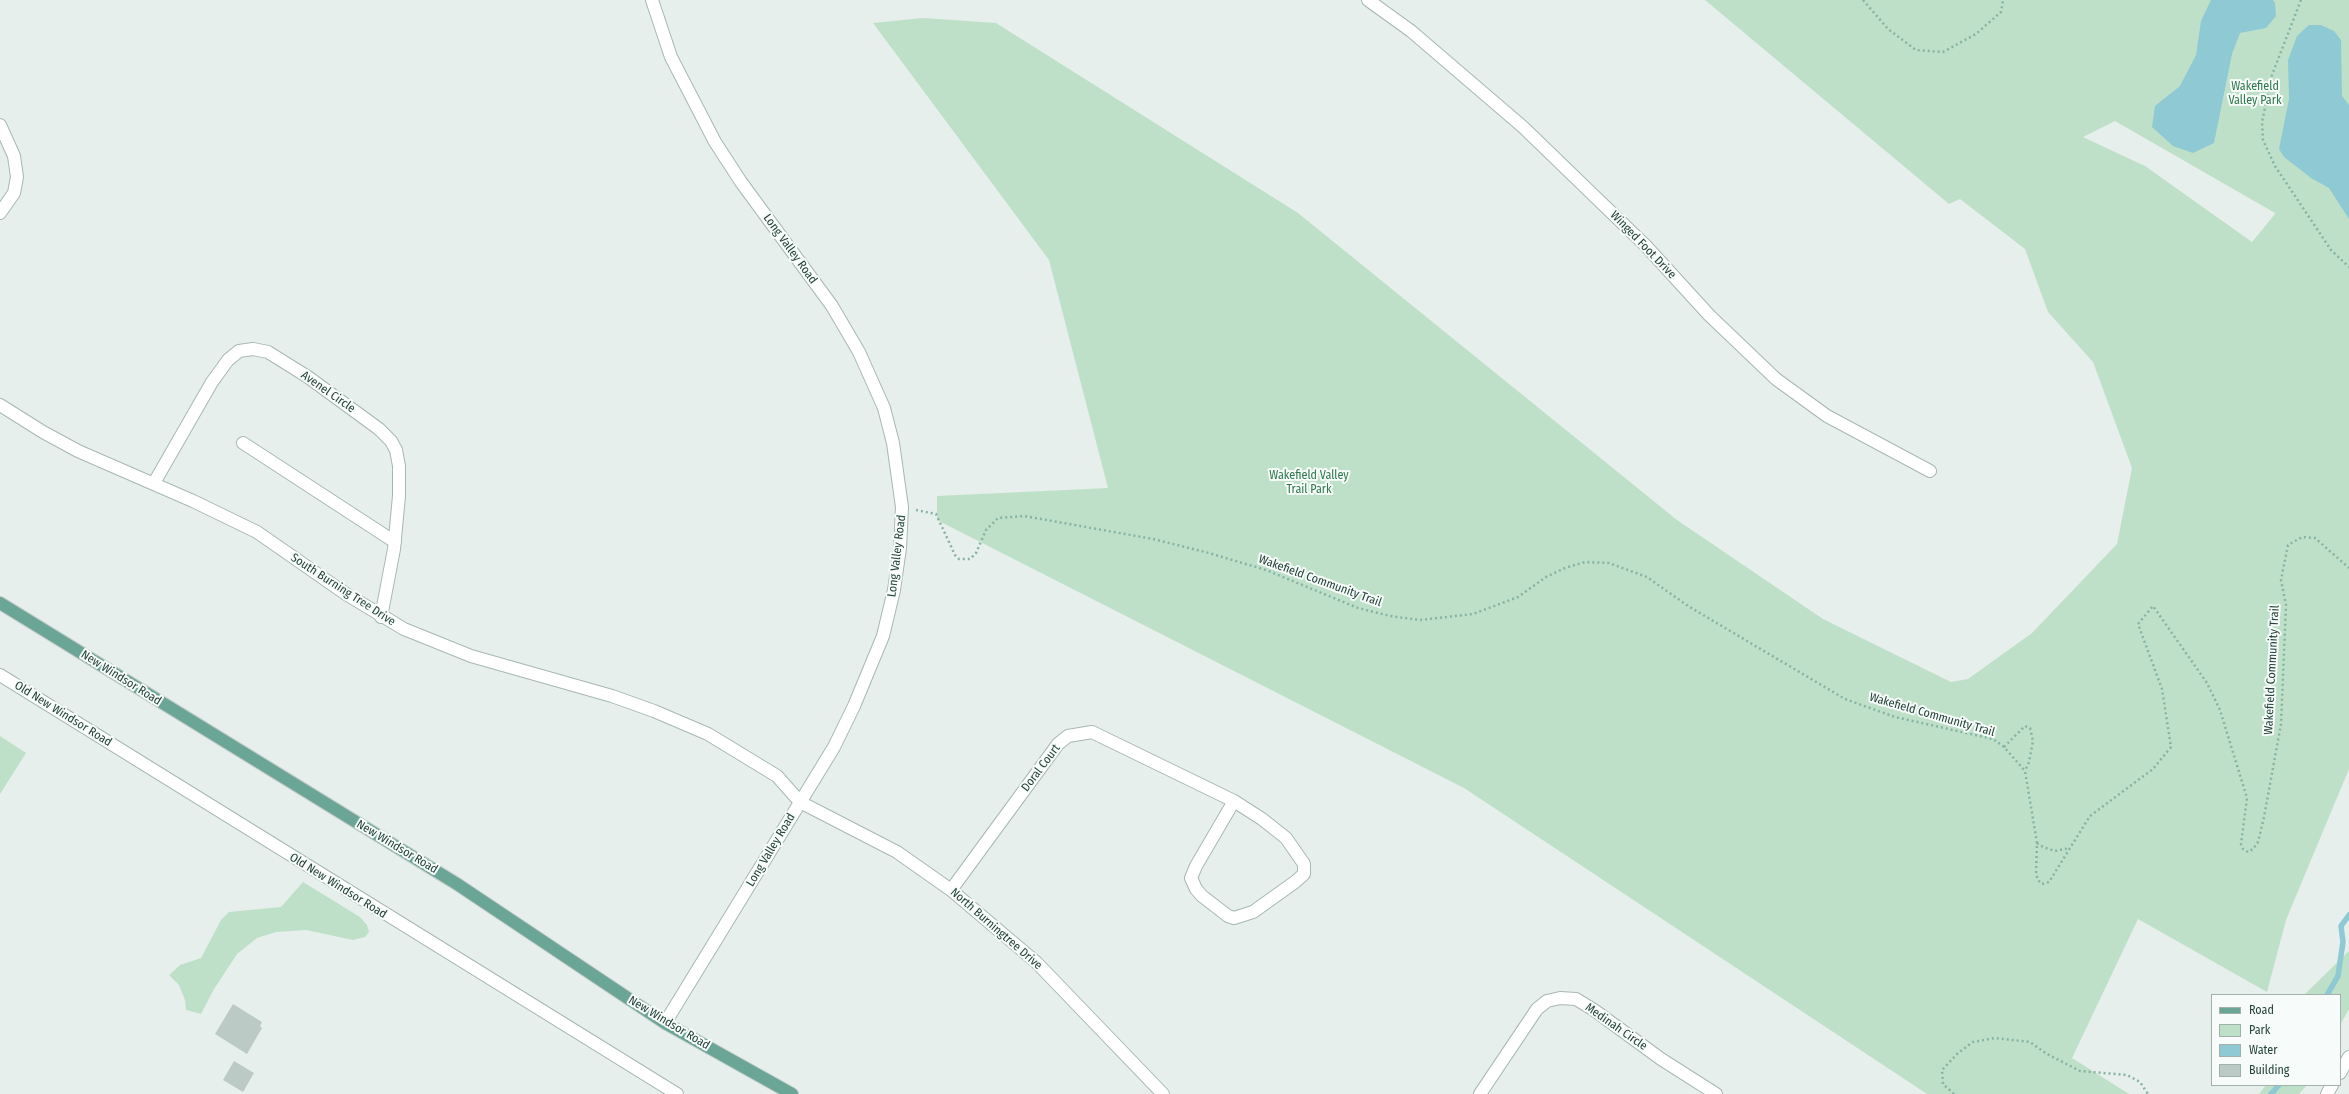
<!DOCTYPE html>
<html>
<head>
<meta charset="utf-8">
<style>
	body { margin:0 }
	#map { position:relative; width:2349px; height:1094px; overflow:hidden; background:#e6efeb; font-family:"Fira Sans Condensed",sans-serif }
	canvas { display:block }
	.legend { position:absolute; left:2211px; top:994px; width:130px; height:92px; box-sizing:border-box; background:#f7fbf9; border:1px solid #a3b1ad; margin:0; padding:5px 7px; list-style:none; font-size:12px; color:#24423a }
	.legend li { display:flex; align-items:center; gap:8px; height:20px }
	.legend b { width:20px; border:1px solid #a3b1ad }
</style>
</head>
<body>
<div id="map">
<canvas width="2349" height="1094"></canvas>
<ul class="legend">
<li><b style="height:5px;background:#6aa596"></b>Road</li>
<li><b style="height:11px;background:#bfe0c8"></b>Park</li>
<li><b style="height:11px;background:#8ec9d4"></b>Water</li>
<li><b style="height:11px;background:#bbcac4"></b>Building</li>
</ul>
</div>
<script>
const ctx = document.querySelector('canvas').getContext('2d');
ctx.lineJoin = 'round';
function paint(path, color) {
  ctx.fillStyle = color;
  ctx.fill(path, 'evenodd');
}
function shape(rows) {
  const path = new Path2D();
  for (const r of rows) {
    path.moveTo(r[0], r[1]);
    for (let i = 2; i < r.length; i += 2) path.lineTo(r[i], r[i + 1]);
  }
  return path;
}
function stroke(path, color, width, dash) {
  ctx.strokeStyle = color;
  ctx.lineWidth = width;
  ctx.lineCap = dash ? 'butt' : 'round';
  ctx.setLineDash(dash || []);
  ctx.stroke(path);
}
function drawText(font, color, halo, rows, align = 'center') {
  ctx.font = font + ' "Fira Sans Condensed",sans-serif';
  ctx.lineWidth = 4;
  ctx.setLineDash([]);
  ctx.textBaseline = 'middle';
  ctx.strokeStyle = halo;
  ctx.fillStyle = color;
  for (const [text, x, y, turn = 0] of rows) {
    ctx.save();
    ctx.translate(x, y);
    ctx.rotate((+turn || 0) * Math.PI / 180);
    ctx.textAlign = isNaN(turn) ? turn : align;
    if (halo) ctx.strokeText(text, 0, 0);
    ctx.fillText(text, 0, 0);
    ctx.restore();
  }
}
const green = shape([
	[1705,0,2349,0,2349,769,2286,920,2267,992,2138,919,2072,1058,2129,1094,1927,1094,1464,788,937,520,937,496,1108,488,1049,260,873,23,923,18,996,23,1298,213,1677,520,1823,619,1951,682,1968,679,2032,633,2117,544,2132,468,2093,362,2048,312,2025,249,1960,199,1949,204],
	[2115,121,2275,213,2275,214,2252,242,2145,166,2083,137],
	[0,736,26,753,0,794],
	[303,882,360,917,367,925,369,932,365,937,353,940,306,930,276,932,257,938,237,954,214,989,201,1014,186,1010,185,1000,179,985,169,975,180,965,201,958,221,920,229,912,281,907],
	[2349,951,2349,1009,2340,1025,2340,995,2304,995],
	[2266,1085,2307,1085,2299,1094,2259,1094]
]);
const water = shape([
	[2211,0,2273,0,2275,3,2276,16,2266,28,2240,33,2232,54,2214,143,2193,153,2173,146,2152,127,2155,106,2180,86,2196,55,2201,21],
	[2309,25,2321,25,2334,31,2341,40,2342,96,2349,105,2349,219,2329,188,2311,178,2284,157,2279,149,2289,99,2288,60,2297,36]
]);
const stream = shape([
	[2327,995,2338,976,2343,942,2341,926,2349,915],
	[2271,1094,2279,1085]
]);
const building = shape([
	[233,1004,262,1022,260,1026,262,1028,247,1054,215,1034],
	[234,1061,254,1073,243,1092,223,1080]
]);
const path = shape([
	[1863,0,1888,29,1916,50,1943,52,1976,34,2001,12,2003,0],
	[2301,0,2272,75,2262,122,2263,140,2275,166,2331,250,2349,267],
	[916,510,936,514,955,555,959,559,970,559,976,553,986,530,998,518,1024,516,1153,539,1209,553,1266,570,1358,608,1390,616,1420,620,1473,614,1518,597,1546,577,1565,568,1585,562,1609,563,1647,577,1688,606,1845,699,1895,717,1993,739,2004,747,2025,771,2037,843,2036,874,2038,880,2042,884,2049,882,2090,816,2153,769,2171,747,2162,689,2138,624,2153,606,2207,683,2220,710,2247,798,2241,844,2243,849,2248,852,2253,849,2258,842,2264,817,2281,724,2286,605,2281,580,2288,545,2302,537,2315,538,2349,568],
	[2004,747,2025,726,2030,728,2033,741,2029,762,2025,771],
	[2037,843,2043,847,2055,851,2070,848],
	[1954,1094,1943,1084,1942,1070,1958,1053,1973,1042,1995,1038,2030,1042,2047,1054,2080,1071,2127,1075,2140,1082,2148,1094]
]);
const minor = shape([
	[652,0,671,57,715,142,741,182,832,306,859,352,884,408,893,443,902,507,900,548,894,590,883,636,854,706,834,747,665,1023],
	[1368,0,1411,31,1523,127,1646,246,1709,315,1776,379,1827,416,1930,471],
	[0,125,14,156,17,177,14,193,0,213],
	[0,405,43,432,78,451,193,501,257,532,346,594,404,629,471,656,612,696,654,711,708,734,777,776,800,802,897,852,951,890,1036,962,1163,1094],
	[243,443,395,542],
	[154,483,212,382,228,360,239,351,253,349,268,352,308,377,379,429,391,441,396,450,399,466,399,496,394,549,381,617],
	[0,675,677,1094],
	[1234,801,1262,819,1286,838,1304,864,1304,874,1295,882,1253,912,1234,918,1228,916,1202,896,1196,889,1191,878,1196,866,1234,801],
	[951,890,1058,744,1068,736,1092,732,1234,801],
	[2340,1073,2349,1057],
	[1480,1094,1537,1009,1547,1001,1560,998,1576,999,1594,1010,1661,1059,1716,1094],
	[2327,1094,2332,1085]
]);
const major = shape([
	[0,603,457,884,665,1023,792,1094]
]);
const parkNames = [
	["Wakefield",2255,87],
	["Valley Park",2255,101],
	["Wakefield Valley",1309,476],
	["Trail Park",1309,490]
];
const streetNames = [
	["Winged Foot Drive",1643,245,46],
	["Long Valley Road",790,249,54],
	["Avenel Circle",328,392,35],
	["Long Valley Road",897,556,-83],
	["Wakefield Community Trail",1320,581,20],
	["South Burning Tree Drive",343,590,33],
	["Wakefield Community Trail",2272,670,-87],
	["New Windsor Road",121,678,32],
	["Old New Windsor Road",63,714,32],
	["Wakefield Community Trail",1932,715,16],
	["Doral Court",1041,768,-53],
	["New Windsor Road",397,847,31],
	["Long Valley Road",771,850,-59],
	["Old New Windsor Road",338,886,32],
	["North Burningtree Drive",996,929,41],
	["New Windsor Road",669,1023,31],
	["Medinah Circle",1616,1027,35]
];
paint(green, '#bfe0c8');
paint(water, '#8ec9d4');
stroke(stream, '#8ec9d4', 5.5);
paint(building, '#bbcac4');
stroke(minor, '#a8b8b2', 14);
stroke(major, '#c2cac8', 14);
stroke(path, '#86b3a5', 2.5, [2, 3]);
stroke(minor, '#fff', 12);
stroke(major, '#6aa596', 12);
drawText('12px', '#2d7a4b', '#f7fbf9', parkNames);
drawText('12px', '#24423a', '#f7fbf9', streetNames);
</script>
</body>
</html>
